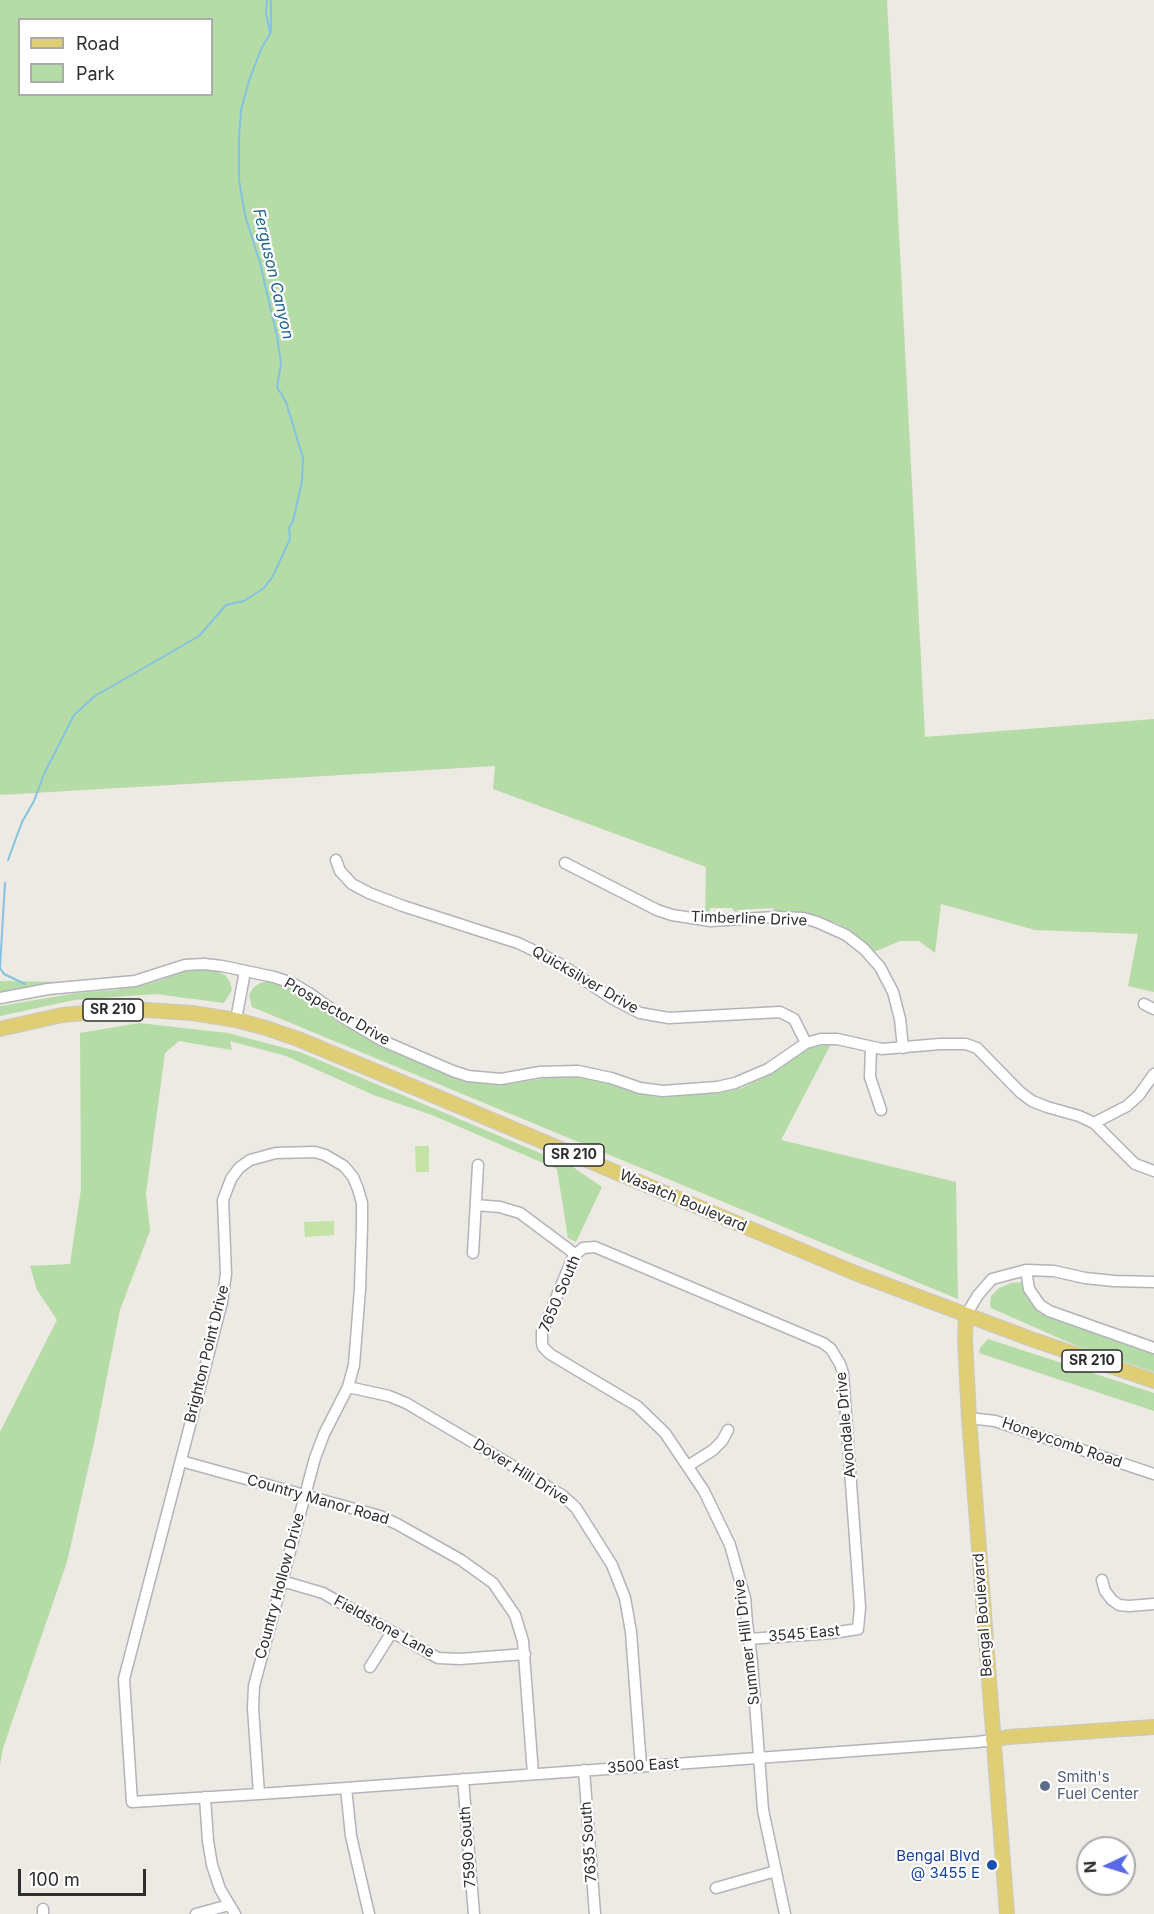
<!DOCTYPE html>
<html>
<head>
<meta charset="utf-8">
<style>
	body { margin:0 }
	#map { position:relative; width:1154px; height:1914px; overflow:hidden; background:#ede9e3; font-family:Inter,sans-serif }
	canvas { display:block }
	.legend { position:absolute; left:18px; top:18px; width:195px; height:78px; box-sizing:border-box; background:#fff; border:2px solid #ababab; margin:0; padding:8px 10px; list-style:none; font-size:18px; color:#2e2e2e }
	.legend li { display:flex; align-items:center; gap:12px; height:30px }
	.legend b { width:30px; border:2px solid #ababab }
	.north { position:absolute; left:1076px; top:1836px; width:60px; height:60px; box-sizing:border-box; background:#fff; border:2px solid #ababab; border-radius:50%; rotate:266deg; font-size:16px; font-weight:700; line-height:24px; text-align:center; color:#2e2e2e }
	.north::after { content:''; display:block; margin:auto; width:21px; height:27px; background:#5969e4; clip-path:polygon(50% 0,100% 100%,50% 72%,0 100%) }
	.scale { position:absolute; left:18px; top:1869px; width:128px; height:27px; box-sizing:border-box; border:3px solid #2e2e2e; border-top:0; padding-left:8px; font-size:18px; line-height:21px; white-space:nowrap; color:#2e2e2e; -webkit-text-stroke:4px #fff; paint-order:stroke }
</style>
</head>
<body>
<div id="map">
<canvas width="1154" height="1914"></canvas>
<ul class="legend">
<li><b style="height:8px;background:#e0ce75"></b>Road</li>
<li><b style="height:16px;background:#b5dca7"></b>Park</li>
</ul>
<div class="north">N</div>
<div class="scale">100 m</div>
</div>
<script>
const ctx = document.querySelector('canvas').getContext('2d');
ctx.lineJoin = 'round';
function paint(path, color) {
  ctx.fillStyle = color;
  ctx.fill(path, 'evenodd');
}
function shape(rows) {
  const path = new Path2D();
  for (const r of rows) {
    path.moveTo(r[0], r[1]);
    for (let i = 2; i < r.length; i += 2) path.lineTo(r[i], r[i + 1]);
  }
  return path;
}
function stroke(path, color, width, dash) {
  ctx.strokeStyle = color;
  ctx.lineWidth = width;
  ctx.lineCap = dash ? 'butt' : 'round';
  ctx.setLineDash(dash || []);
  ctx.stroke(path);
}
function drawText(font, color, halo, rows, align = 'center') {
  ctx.font = font + ' Inter,sans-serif';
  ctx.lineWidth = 4.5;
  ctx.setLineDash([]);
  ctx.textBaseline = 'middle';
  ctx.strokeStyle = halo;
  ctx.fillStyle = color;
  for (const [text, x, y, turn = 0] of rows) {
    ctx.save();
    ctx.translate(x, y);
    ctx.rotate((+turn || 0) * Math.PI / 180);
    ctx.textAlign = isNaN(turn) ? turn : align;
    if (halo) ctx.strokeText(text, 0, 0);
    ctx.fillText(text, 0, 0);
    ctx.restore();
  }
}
const green = shape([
	[0,0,887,0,925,737,1154,719,1154,992,1128,986,1138,934,1035,930,941,904,935,953,919,941,900,941,874,952,855,935,837,923,799,913,774,912,773,908,738,910,736,913,732,908,710,908,709,915,705,916,706,867,493,789,495,766,0,795],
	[20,20,212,20,212,94,20,94],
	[202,970,216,971,225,975,230,982,232,990,224,1003,155,994,74,1000,0,1016,0,1006,77,993,115,990,152,983,186,971],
	[0,981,62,982,0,993],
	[270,981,303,994,329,1014,370,1039,443,1073,484,1084,509,1084,565,1075,591,1077,655,1097,720,1093,742,1088,769,1075,810,1048,831,1044,781,1140,956,1182,958,1299,252,1007,249,995,253,988,260,983],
	[139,1023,228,1033,300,1052,573,1167,602,1187,576,1242,568,1238,557,1169,432,1115,376,1096,286,1056,230,1041,232,1050,179,1041,165,1053,146,1193,150,1231,120,1310,95,1438,67,1562,3,1748,0,1765,0,1432,57,1320,37,1290,30,1266,70,1264,81,1189,80,1033],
	[1023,1282,1028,1297,1034,1306,1043,1313,1154,1352,1154,1372,1077,1346,991,1308,990,1304,991,1296,999,1288,1011,1283],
	[988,1339,1154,1393,1154,1411,979,1353,980,1348]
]);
const pitch = shape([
	[415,1146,429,1146,429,1172,416,1172],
	[334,1221,334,1235,305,1237,304,1222]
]);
const stream = shape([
	[267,0,266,13,270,33],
	[8,860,22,822,34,801,44,774,74,715,95,696,199,636,226,605,244,601,264,588,273,576,290,539,289,528,293,521,302,481,303,458,286,402,277,387,281,363,277,336,260,263,245,215,239,180,239,138,241,110,249,81,261,49,271,32,271,0],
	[0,967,5,883],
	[0,968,4,974,25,984]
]);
const minor = shape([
	[336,860,340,871,352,884,369,893,403,906,518,943,539,953,560,964,613,999,640,1013,669,1018,780,1012,794,1019,806,1043],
	[565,863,657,910,672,915,711,921,775,917,803,918,817,922,846,935,864,949,880,967,893,992,900,1019,903,1048],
	[0,998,48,989,135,981,185,965,204,964,222,966,274,977,292,983,309,993,344,1018,381,1040,453,1071,468,1076,501,1079,540,1072,578,1071,611,1078,640,1088,663,1091,717,1087,735,1083,768,1069,806,1043,821,1039,837,1039,882,1049,940,1044,966,1044,977,1048,1020,1092,1032,1101,1047,1107,1079,1116,1094,1123,1135,1164,1154,1171],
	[1144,1004,1154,1009],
	[236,1020,245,971],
	[871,1048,870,1077,881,1110],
	[1094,1123,1127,1106,1139,1095,1154,1074],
	[476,1205,500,1207,520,1213,575,1254],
	[473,1253,478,1165],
	[1026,1270,1029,1289,1040,1305,1049,1311,1154,1348],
	[966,1315,978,1295,992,1279,1026,1270,1054,1271,1085,1278,1114,1281,1154,1282],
	[348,1387,389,1396,406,1403,562,1495,576,1508,612,1565,625,1598,631,1632,641,1766],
	[969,1418,995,1421,1154,1474],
	[181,1461,380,1516,397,1524,461,1560,493,1583,515,1615,523,1641,533,1774],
	[688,1466,713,1450,722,1441,728,1430],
	[1102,1580,1105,1591,1112,1600,1119,1605,1129,1606,1154,1604],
	[282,1581,323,1593,438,1658,460,1659,525,1654],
	[749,1639,832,1633,858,1629,860,1607,843,1373,840,1364,831,1349,823,1343,595,1247,583,1248,573,1257,542,1332,542,1343,543,1347,550,1354,637,1406,665,1433,704,1491,730,1545,745,1598,747,1623,752,1662,763,1810,785,1914],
	[370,1667,392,1632],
	[584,1770,595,1914],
	[463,1779,474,1914],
	[346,1788,351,1836,369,1914],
	[259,1794,253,1708,254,1686,315,1458,324,1434,348,1387,354,1365,360,1289,362,1226,362,1203,358,1189,353,1177,344,1166,325,1155,315,1152,276,1153,250,1160,239,1168,231,1179,223,1200,226,1274,222,1302,124,1679,132,1802,259,1794,346,1788,977,1742,993,1740],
	[205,1797,208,1841,212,1865,220,1889,235,1914],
	[716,1888,776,1871],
	[43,1909,43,1914],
	[196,1914,229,1905]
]);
const major = shape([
	[0,1029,62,1015,131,1009,192,1013,236,1020,266,1028,298,1039,435,1096,855,1273,1031,1339,1154,1381],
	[966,1315,965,1339,969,1418,1007,1914],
	[993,1740,1008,1737,1154,1727]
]);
const markers = [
	[1045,1786,6,"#5c6f8a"],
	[992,1865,6,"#1a4fb4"]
];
const shields = [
	[113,1010,60],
	[574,1155,60],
	[1092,1361,60]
];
const shieldNames = [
	["SR 210",113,1010],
	["SR 210",574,1155],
	["SR 210",1092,1361]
];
const streetNames = [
	["Timberline Drive",749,919,2],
	["Quicksilver Drive",585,980,30],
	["Prospector Drive",337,1012,30],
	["Wasatch Boulevard",683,1201,23],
	["7650 South",560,1294,-67],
	["Brighton Point Drive",207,1354,-76],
	["Avondale Drive",846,1425,-95],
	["Honeycomb Road",1062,1443,19],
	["Dover Hill Drive",521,1472,32],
	["Country Manor Road",318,1500,16],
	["Country Hollow Drive",280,1586,-75],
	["Bengal Boulevard",983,1615,-94],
	["Fieldstone Lane",384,1627,29],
	["3545 East",804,1634,-5],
	["Summer Hill Drive",747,1642,-97],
	["3500 East",643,1766,-4],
	["7635 South",589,1842,-94],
	["7590 South",468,1847,-94]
];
const serviceNames = [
	["Smith's",1057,1777],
	["Fuel Center",1057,1794]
];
const transitNames = [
	["Bengal Blvd",980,1856],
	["@ 3455 E",980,1873]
];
const waterNames = [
	["Ferguson Canyon",273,274,77]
];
paint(green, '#b5dca7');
paint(pitch, '#c3e2a4');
stroke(stream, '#84c2e1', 2);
stroke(minor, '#b3b3bc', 13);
stroke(major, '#c9c9c9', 16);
stroke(minor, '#fff', 10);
stroke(major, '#e0ce75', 14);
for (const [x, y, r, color] of markers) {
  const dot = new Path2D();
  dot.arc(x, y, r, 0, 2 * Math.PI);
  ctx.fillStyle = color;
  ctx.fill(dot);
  stroke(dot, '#fff', 2);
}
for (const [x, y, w] of shields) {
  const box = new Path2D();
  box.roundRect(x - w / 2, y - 11, w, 22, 4.5);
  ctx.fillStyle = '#fff';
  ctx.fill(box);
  stroke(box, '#2e2e2e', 1.5);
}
drawText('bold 14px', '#2e2e2e', null, shieldNames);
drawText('15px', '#2e2e2e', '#fff', streetNames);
drawText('15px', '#4e5e75', '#fff', serviceNames, 'left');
drawText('15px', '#164399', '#fff', transitNames, 'right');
drawText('italic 16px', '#206290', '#fff', waterNames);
</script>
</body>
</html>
